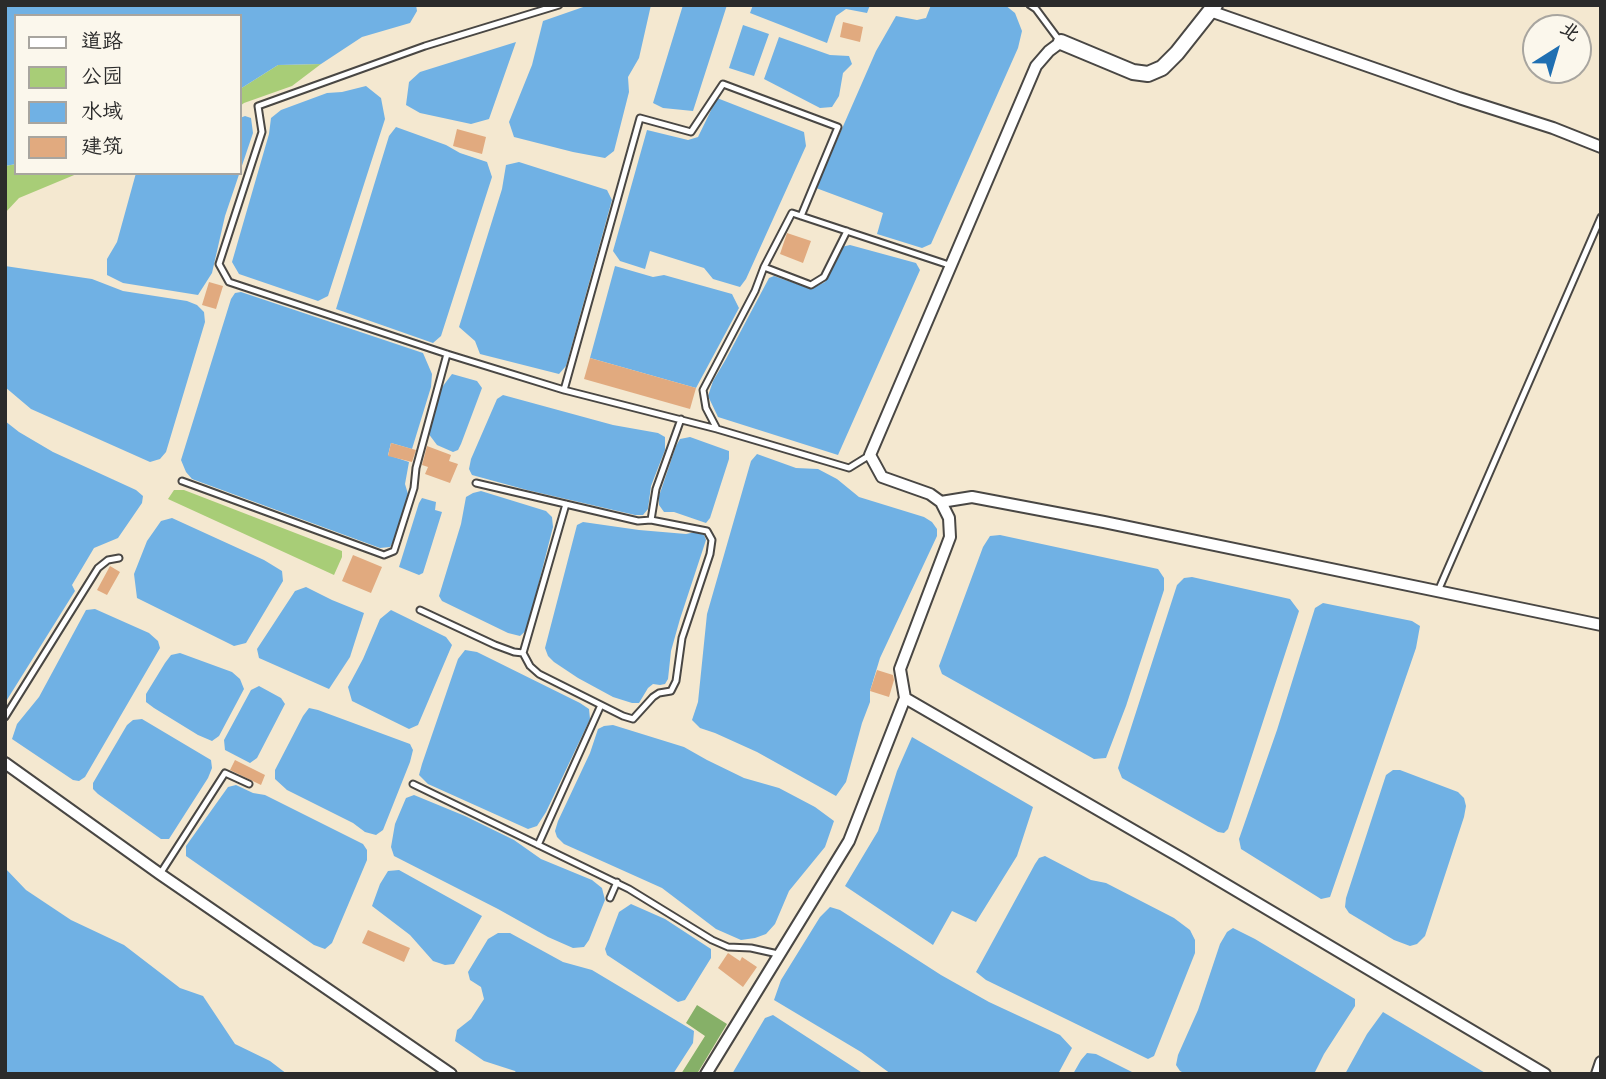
<!DOCTYPE html>
<html>
<head>
<meta charset="utf-8">
<style>
	body { margin:0 }
	#map { position:relative; width:1606px; height:1079px; overflow:hidden; background:#f4e8d0; font-family:Dekko,"LXGW WenKai TC",sans-serif }
	canvas { display:block }
	.frame { position:absolute; inset:0; border:7px solid #2b2b2b; pointer-events:none }
	.legend { position:absolute; left:14px; top:14px; width:228px; height:161px; box-sizing:border-box; background:#fbf7ec; border:2px solid #a8a59f; margin:0; padding:9px 12px; list-style:none; font-size:21px; color:#2b2b2b }
	.legend li { display:flex; align-items:center; gap:14px; height:35px }
	.legend b { width:35px; border:2px solid #a8a59f }
	.north { position:absolute; left:1522px; top:14px; width:70px; height:70px; box-sizing:border-box; background:#fbf7ec; border:2px solid #a8a59f; border-radius:50%; rotate:37deg; font-size:19px; font-weight:700; line-height:28px; text-align:center; color:#2b2b2b }
	.north::after { content:''; display:block; margin:auto; width:24px; height:32px; background:#1f6fb2; clip-path:polygon(50% 0,100% 100%,50% 72%,0 100%) }
</style>
</head>
<body>
<div id="map">
<canvas width="1606" height="1079"></canvas>
<div class="frame"></div>
<ul class="legend">
<li><b style="height:9px;background:#fff"></b>道路</li>
<li><b style="height:19px;background:#a8cd77"></b>公园</li>
<li><b style="height:19px;background:#70b1e4"></b>水域</li>
<li><b style="height:19px;background:#e1aa7f"></b>建筑</li>
</ul>
<div class="north">北</div>
</div>
<script>
const ctx = document.querySelector('canvas').getContext('2d');
ctx.lineJoin = 'round';
function paint(path, color) {
  ctx.fillStyle = color;
  ctx.fill(path, 'evenodd');
}
function shape(rows) {
  const path = new Path2D();
  for (const r of rows) {
    path.moveTo(r[0], r[1]);
    for (let i = 2; i < r.length; i += 2) path.lineTo(r[i], r[i + 1]);
  }
  return path;
}
function stroke(path, color, width, dash) {
  ctx.strokeStyle = color;
  ctx.lineWidth = width;
  ctx.lineCap = dash ? 'butt' : 'round';
  ctx.setLineDash(dash || []);
  ctx.stroke(path);
}
const green = shape([
	[321,64,292,86,244,103,240,106,240,89,278,65],
	[16,164,16,173,79,173,19,198,5,213,5,166],
	[174,490,184,490,342,551,342,557,334,575,168,499]
]);
const forest = shape([
	[697,1005,727,1024,697,1074,681,1074,705,1036,686,1023]
]);
const water = shape([
	[5,5,416,5,417,11,410,23,362,37,321,64,278,65,240,89,240,16,16,16,16,164,5,166],
	[589,5,651,5,639,58,628,77,629,92,614,151,605,158,573,152,514,137,509,122,532,65,543,21],
	[683,5,727,5,693,111,663,108,653,103],
	[753,5,870,5,867,13,846,9,836,16,827,43,750,13],
	[931,5,1005,5,1015,13,1022,31,1018,48,931,244,922,248,877,234,883,213,816,188,876,51,896,16,917,20,926,18],
	[743,25,769,34,754,76,729,68],
	[779,37,830,55,849,56,852,64,843,73,839,96,832,107,820,108,764,79],
	[516,42,489,119,471,124,420,113,406,105,409,82,420,72],
	[366,86,381,98,385,119,328,296,318,301,239,274,232,262,269,134,271,118,281,110,327,93,342,92],
	[717,98,804,132,806,146,746,279,740,287,713,279,704,268,650,251,645,269,620,261,613,251,647,130,688,140,698,137],
	[245,116,251,118,253,133,225,216,212,273,198,295,123,283,107,275,107,259,117,242,136,173,240,173,240,118],
	[396,127,446,145,460,153,487,162,492,177,441,336,433,343,336,309,389,136],
	[519,162,607,190,612,200,566,366,559,374,480,354,475,341,459,327,502,189,506,165],
	[850,245,916,263,920,270,838,455,718,417,708,396,713,381,726,359,769,278,774,276,811,289,825,282,841,247],
	[5,266,92,279,123,291,187,301,197,305,204,312,205,322,166,452,160,459,150,462,31,409,5,387],
	[615,266,653,277,664,275,732,294,739,308,696,388,590,358],
	[241,292,423,353,432,374,431,387,412,449,391,443,388,455,409,462,405,484,408,494,394,540,390,547,380,548,192,479,186,472,181,460,231,299,235,293],
	[452,374,477,381,482,388,461,444,458,450,453,452,437,445,428,433,440,390],
	[503,395,613,425,658,433,665,437,665,450,651,486,648,509,643,515,635,515,527,490,472,475,469,469,471,459,497,399],
	[5,421,19,432,53,452,136,490,143,496,142,503,118,538,94,548,72,585,75,591,5,703],
	[690,437,729,451,729,459,710,518,706,523,674,512,664,512,659,505,659,496,676,446,680,439],
	[757,454,796,468,818,469,837,479,859,497,924,517,932,522,937,529,937,536,880,658,870,691,870,702,862,723,846,782,836,796,757,752,715,733,700,728,692,720,698,702,707,614,751,461],
	[481,491,546,511,552,517,553,527,539,582,529,628,520,636,508,633,442,601,439,596,461,524,466,497,473,493],
	[422,498,436,502,435,510,442,512,423,573,419,575,399,567,419,503],
	[172,518,264,560,282,571,283,581,246,643,234,646,137,598,134,574,147,541,161,521],
	[583,522,639,530,686,534,696,532,704,535,706,540,680,619,671,651,668,679,665,684,660,685,653,684,648,688,639,703,632,703,613,697,578,678,554,662,548,656,545,648,577,525],
	[1000,535,1158,569,1164,578,1164,590,1126,706,1106,758,1094,759,942,674,939,666,983,547,990,536],
	[1192,577,1290,599,1299,611,1228,829,1224,833,1218,832,1122,778,1118,768,1177,585,1184,578],
	[306,587,332,600,364,613,350,657,329,689,259,658,257,649,295,591],
	[1323,603,1412,621,1420,626,1416,648,1330,897,1321,899,1241,849,1239,839,1277,730,1315,608],
	[95,609,149,633,158,641,160,648,85,777,79,781,73,780,12,739,17,724,39,697,86,610],
	[391,610,446,637,452,645,418,725,409,729,352,701,348,687,363,659,380,619],
	[465,650,477,652,580,703,589,709,590,719,546,812,537,826,528,829,428,784,419,775,422,764,458,659],
	[180,653,232,672,240,679,244,689,219,736,212,741,198,735,154,708,146,702,146,694,165,663,171,655],
	[259,686,281,698,285,704,257,758,250,763,225,750,224,740,251,690],
	[309,708,318,710,410,744,413,750,410,762,383,830,376,835,365,832,353,823,287,790,275,779,275,770,303,716],
	[142,719,211,760,212,768,208,778,169,839,161,839,98,794,93,789,93,783,127,725,133,720],
	[613,725,684,747,707,760,744,778,779,788,815,807,834,821,825,847,789,891,775,924,766,934,755,938,741,940,716,929,662,888,564,844,557,837,555,831,558,821,590,753,598,729,604,726],
	[912,737,1033,807,1017,856,976,922,952,911,933,945,845,886,878,831,897,771],
	[1393,770,1400,770,1458,792,1464,798,1466,806,1464,817,1425,936,1417,944,1410,946,1394,940,1349,913,1345,907,1346,898,1386,775],
	[236,785,253,793,265,795,363,844,367,850,367,860,332,943,325,949,314,945,186,856,186,846,228,787],
	[414,795,465,816,514,840,541,859,592,880,602,888,605,900,589,940,584,947,573,948,548,937,498,909,394,856,391,847,395,824,406,798],
	[1045,856,1091,880,1106,883,1174,918,1190,930,1195,940,1195,953,1154,1056,1148,1059,986,980,976,972,1035,864,1039,858],
	[5,868,26,890,71,920,124,945,180,988,203,996,235,1044,270,1061,287,1074,5,1074],
	[399,870,482,916,454,964,445,965,433,961,410,935,372,906,380,884,388,871],
	[631,904,665,919,711,949,711,958,685,1000,678,1002,607,955,605,949,619,912],
	[830,907,840,910,941,975,989,1002,1060,1035,1072,1048,1058,1074,891,1074,861,1052,774,1000,781,980,820,917],
	[1233,928,1255,939,1355,999,1355,1006,1324,1054,1314,1074,1186,1074,1180,1071,1176,1065,1178,1055,1198,1010,1220,944,1227,932],
	[498,933,510,933,563,962,592,970,694,1031,693,1043,673,1074,517,1074,515,1071,484,1061,455,1041,457,1030,471,1019,484,999,481,987,470,980,468,972,488,939],
	[1383,1012,1487,1074,1345,1074,1367,1034],
	[773,1015,864,1074,732,1074,765,1018],
	[1087,1053,1096,1054,1136,1074,1073,1074,1081,1060]
]);
const building = shape([
	[843,22,863,27,860,42,840,37],
	[457,129,486,137,482,154,453,146],
	[787,233,811,241,803,263,780,254],
	[209,282,223,286,216,309,202,305],
	[590,358,696,388,690,409,584,379],
	[391,443,416,450,412,462,388,456],
	[427,446,451,455,449,461,458,464,450,483,425,474,428,467,422,465],
	[353,555,382,567,371,593,342,581],
	[110,566,120,572,107,595,97,590],
	[877,670,893,675,894,680,889,697,870,691],
	[235,760,265,775,261,785,230,770],
	[368,930,410,948,404,962,362,943],
	[728,953,740,961,742,957,757,967,743,987,718,968]
]);
const service = shape([
	[559,5,425,46,258,106,262,132,219,264,229,282,447,354,564,390,717,429,849,468,870,455],
	[1030,5,1036,9,1059,40],
	[764,267,811,285,824,277,847,231],
	[564,390,640,118,691,132,723,84,838,127,801,216],
	[717,429,706,408,703,390,755,291,764,267,792,213,952,266],
	[182,481,384,555,394,551,414,488,416,468,447,354],
	[651,520,656,489,681,419],
	[1438,591,1601,217],
	[420,610,495,645,514,652,523,653,530,666,539,674,623,716,633,719,653,697,659,693,671,691,676,681,682,638,710,554,712,540,707,531,651,520,638,521,476,483],
	[523,653,566,504],
	[5,717,98,568,108,560,119,558],
	[413,784,629,889,712,940,728,947,751,948,778,954],
	[538,845,601,705],
	[160,874,225,773,249,784],
	[610,898,617,882]
]);
const minor = shape([
	[1210,11,1459,98,1553,128,1601,147],
	[941,502,972,497,1104,522,1601,625],
	[905,698,1183,859,1545,1074],
	[5,763,160,874,451,1074],
	[706,1074,849,841,905,698,900,669,950,537,949,518,941,502,930,494,882,477,870,455,1036,66,1049,51,1061,42],
	[1597,1074,1601,1062]
]);
const tertiary = shape([
	[1061,42,1133,72,1148,74,1162,68,1177,53,1215,5]
]);
paint(green, '#a8cd77');
paint(forest, '#86b068');
paint(water, '#70b1e4');
paint(building, '#e1aa7f');
stroke(service, '#494744', 9);
stroke(minor, '#494744', 14);
stroke(tertiary, '#494744', 18);
stroke(service, '#fff', 5);
stroke(minor, '#fff', 10);
stroke(tertiary, '#fff', 14);
</script>
</body>
</html>
